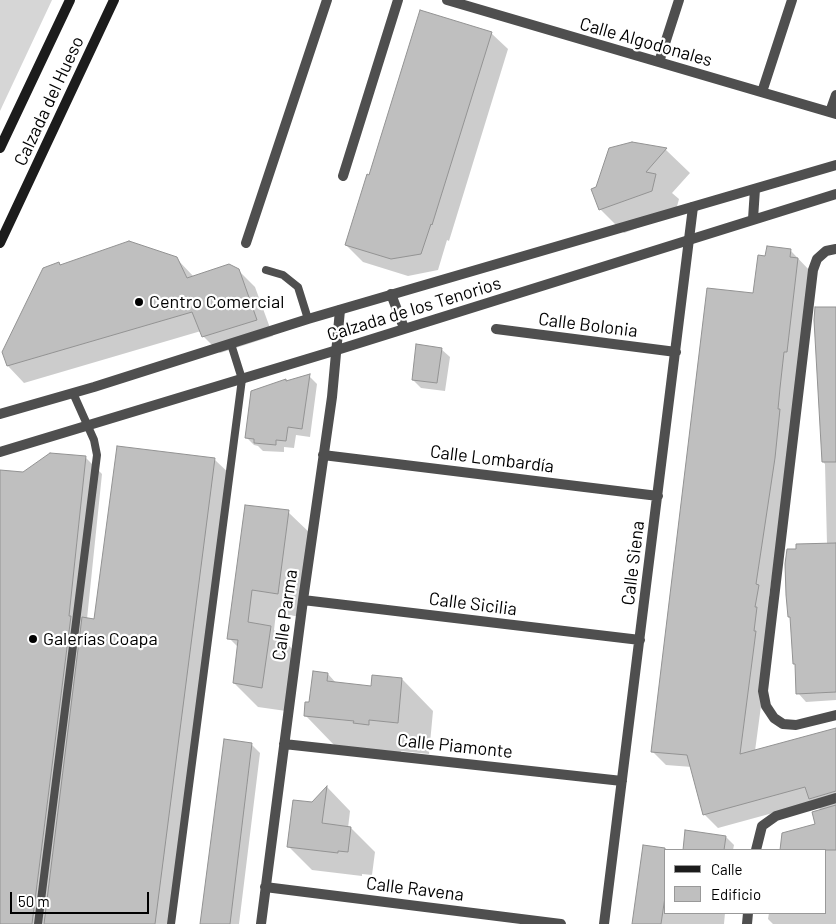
<!DOCTYPE html>
<html>
<head>
<meta charset="utf-8">
<style>
	body { margin:0 }
	#map { position:relative; width:836px; height:924px; overflow:hidden; background:#fff; font-family:Barlow,sans-serif }
	canvas { display:block }
	.legend { position:absolute; left:664px; top:849px; width:162px; height:65px; box-sizing:border-box; background:#fff; border:1px solid #999; margin:0; padding:6px 9px; list-style:none; font-size:15px; color:#000 }
	.legend li { display:flex; align-items:center; gap:10px; height:25px }
	.legend b { width:25px; border:1px solid #999 }
	.scale { position:absolute; left:10px; top:892px; width:139px; height:22px; box-sizing:border-box; border:2px solid #000; border-top:0; padding-left:6px; font-size:15px; line-height:18px; white-space:nowrap; color:#000; -webkit-text-stroke:4px #fff; paint-order:stroke }
</style>
</head>
<body>
<div id="map">
<canvas width="836" height="924"></canvas>
<ul class="legend">
<li><b style="height:6px;background:#1c1c1c"></b>Calle</li>
<li><b style="height:14px;background:#bfbfbf"></b>Edificio</li>
</ul>
<div class="scale">50 m</div>
</div>
<script>
const ctx = document.querySelector('canvas').getContext('2d');
ctx.lineJoin = 'round';
function paint(path, color) {
  ctx.fillStyle = color;
  ctx.fill(path, 'evenodd');
}
function shape(rows) {
  const path = new Path2D();
  for (const r of rows) {
    path.moveTo(r[0], r[1]);
    for (let i = 2; i < r.length; i += 2) path.lineTo(r[i], r[i + 1]);
  }
  return path;
}
function stroke(path, color, width, dash) {
  ctx.strokeStyle = color;
  ctx.lineWidth = width;
  ctx.lineCap = dash ? 'butt' : 'round';
  ctx.setLineDash(dash || []);
  ctx.stroke(path);
}
function drawText(font, color, halo, rows, align = 'center') {
  ctx.font = font + ' Barlow,sans-serif';
  ctx.lineWidth = 4.5;
  ctx.setLineDash([]);
  ctx.textBaseline = 'middle';
  ctx.strokeStyle = halo;
  ctx.fillStyle = color;
  for (const [text, x, y, turn = 0] of rows) {
    ctx.save();
    ctx.translate(x, y);
    ctx.rotate((+turn || 0) * Math.PI / 180);
    ctx.textAlign = isNaN(turn) ? turn : align;
    if (halo) ctx.strokeText(text, 0, 0);
    ctx.fillText(text, 0, 0);
    ctx.restore();
  }
}
const green = shape([
	[0,0,52,0,0,111]
]);
const shadow = shape([
	[491,33,508,49,449,241,447,240,438,270,408,276,363,262,346,245,370,176],
	[632,143,666,150,690,173,672,193,679,199,675,214,624,233,600,209,597,188],
	[791,251,811,272,788,472,769,596,772,599,769,646,755,751,836,729,836,808,823,812,813,802,718,828,704,814,692,767,666,765,653,752,755,295,767,258],
	[176,258,194,277,238,270,255,287,273,336,220,353,203,336,201,331,24,383,8,366,4,353,59,263,62,266],
	[836,308,836,700,806,702,798,693,792,619,789,617,827,544,825,464,823,462,819,402,815,320],
	[441,349,450,357,445,391,421,388,413,380],
	[309,376,317,384,310,437,296,435,294,448,284,447,284,452,263,451,258,446,254,445,246,437,286,380,288,382],
	[118,447,215,460,232,476,174,924,0,924,0,471,23,473,85,457,102,474,87,619,95,620],
	[288,512,312,535,301,617,276,613,274,630,294,651,286,711,258,707,234,683,239,648,229,638],
	[328,674,337,684,372,688,402,679,433,711,429,754,401,751,400,756,336,747,305,715],
	[226,741,252,745,260,753,239,924,202,924],
	[327,787,350,811,348,828,351,828,375,852,372,875,362,874,362,876,312,870,288,846,312,803],
	[836,818,836,924,773,924,768,919,769,913,825,913,825,850,781,850,783,834],
	[686,832,726,837,734,845,733,850,684,850],
	[644,846,673,850,665,850,665,913,725,913,724,924,633,924]
]);
const building = shape([
	[420,10,492,32,432,225,431,224,421,254,391,259,345,245,367,174,369,175,381,136,420,10],
	[632,142,667,148,646,172,656,174,652,191,599,210,591,189,596,187,609,148,632,142],
	[129,241,177,257,187,278,229,264,239,269,257,320,202,337,192,312,7,366,2,352,43,268,59,262,60,265,129,241],
	[767,246,791,249,790,257,798,258,787,352,784,352,780,388,778,409,780,409,775,458,756,584,759,585,755,607,757,607,754,631,756,631,740,754,836,728,836,791,809,799,805,787,703,815,687,755,651,752,707,288,753,293,758,255,765,256,767,246],
	[815,307,836,307,836,462,822,462,814,320,815,307],
	[416,344,442,348,437,383,412,380,416,344],
	[310,374,302,429,288,427,286,441,276,440,276,445,254,443,254,439,245,438,251,391,286,379,286,381,310,374],
	[117,446,215,458,155,924,44,924,82,617,94,619,117,446],
	[50,453,86,456,69,616,71,616,32,924,0,924,0,470,23,472,50,453],
	[245,505,289,510,278,594,252,590,248,622,271,626,262,688,233,683,238,640,227,639,245,505],
	[836,543,836,692,796,694,795,664,793,664,790,617,788,617,786,595,785,564,787,549,796,549,796,544,836,543],
	[313,671,328,673,327,681,371,686,372,675,402,678,398,723,369,720,369,725,353,723,354,721,304,716,305,702,309,702,313,671],
	[224,739,252,743,230,924,200,924,224,739],
	[327,786,322,823,351,827,348,852,338,851,338,853,287,847,293,800,312,802,327,786],
	[836,805,836,850,780,850,782,833,815,824,812,812,836,805],
	[685,830,726,836,724,850,683,850,685,830],
	[643,845,665,848,665,897,661,924,632,924,643,845]
]);
const service = shape([
	[266,270,283,275,298,287,308,319],
	[38,924,97,455,94,440,73,393],
	[171,924,242,379,231,344]
]);
const minor = shape([
	[447,0,836,114],
	[659,62,679,0],
	[762,92,792,0],
	[830,112,836,95],
	[343,176,398,0],
	[246,243,327,0],
	[836,249,826,251,817,259,813,270,763,691,766,706,774,718,783,724,796,725,836,715],
	[496,329,676,352],
	[323,455,658,496],
	[303,600,640,640],
	[284,744,622,781],
	[756,850,762,826,776,816,836,798],
	[265,887,561,924],
	[261,924,303,600,332,397,340,310],
	[604,924,693,207],
	[747,924,748,913]
]);
const tertiary = shape([
	[753,219,755,189],
	[391,294,404,328],
	[0,414,94,387,308,319,836,165],
	[0,452,337,350,836,194]
]);
const secondary = shape([
	[0,148,70,0],
	[0,243,114,0]
]);
const markers = [
	[139,302,5,"#000"],
	[33,639,5,"#000"]
];
const streetNames = [
	["Calle Algodonales",646,42,16],
	["Calzada del Hueso",49,101,-65],
	["Calzada de los Tenorios",414,309,-17],
	["Calle Bolonia",588,325,7],
	["Calle Lombardía",492,459,7],
	["Calle Siena",633,563,-83],
	["Calle Sicilia",473,604,7],
	["Calle Parma",285,615,-82],
	["Calle Piamonte",455,746,6],
	["Calle Ravena",415,889,7]
];
const poiNames = [
	["Centro Comercial",149,302],
	["Galerías Coapa",43,639]
];
paint(green, '#d6d6d6');
paint(shadow, '#0003');
paint(building, '#bfbfbf');
stroke(building, '#939393', 1);
stroke(service, '#4f4f4f', 8);
stroke(minor, '#4f4f4f', 10);
stroke(tertiary, '#4f4f4f', 10);
stroke(secondary, '#1c1c1c', 10);
for (const [x, y, r, color] of markers) {
  const dot = new Path2D();
  dot.arc(x, y, r, 0, 2 * Math.PI);
  ctx.fillStyle = color;
  ctx.fill(dot);
  stroke(dot, '#fff', 2);
}
drawText('18px', '#000', '#fff', streetNames);
drawText('18px', '#000', '#fff', poiNames, 'left');
</script>
</body>
</html>
